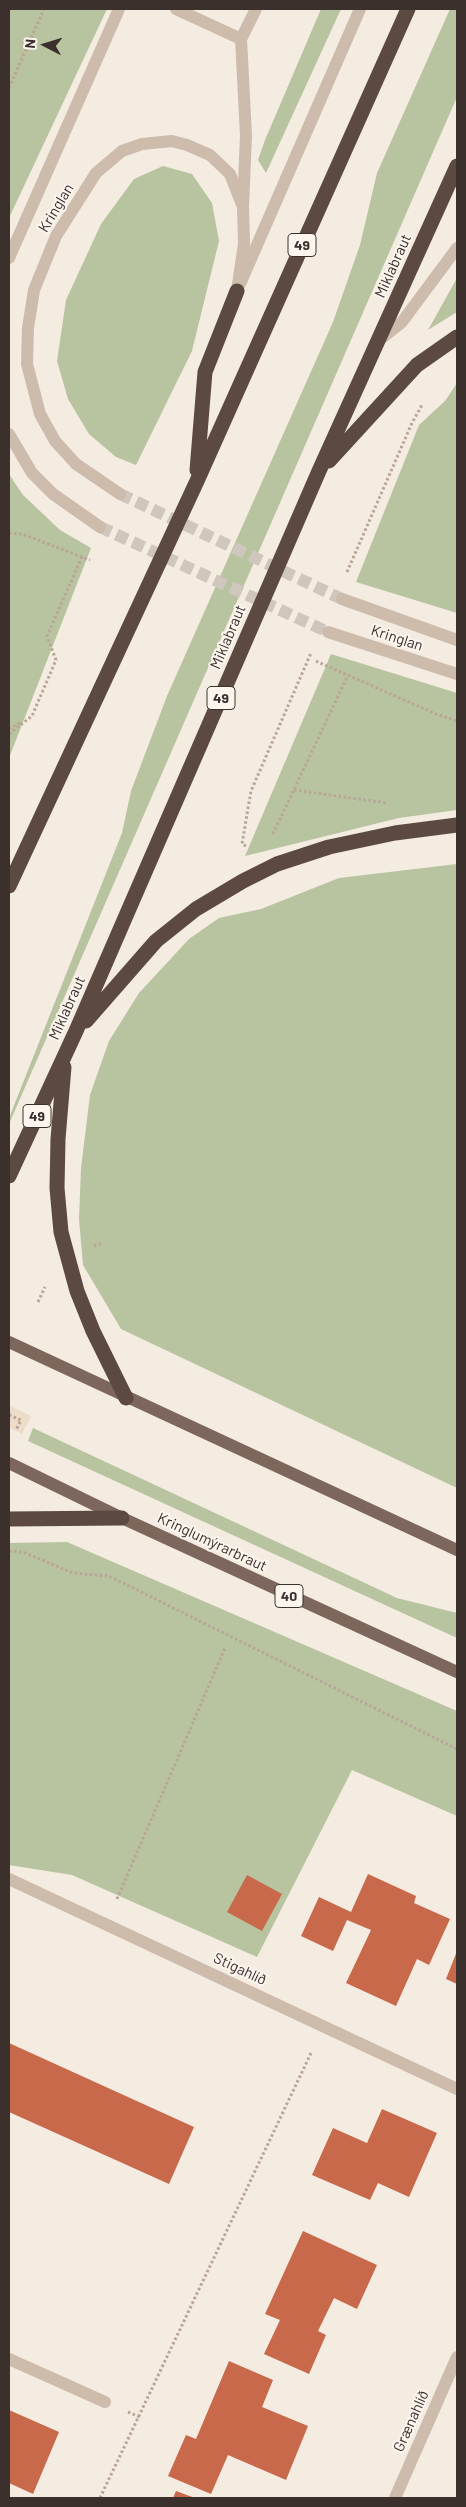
<!DOCTYPE html>
<html>
<head>
<meta charset="utf-8">
<style>
	body { margin:0 }
	#map { position:relative; width:466px; height:2507px; overflow:hidden; background:#f4ebe1; font-family:Barlow,sans-serif }
	canvas { display:block }
	.frame { position:absolute; inset:0; border:10px solid #3b302b; pointer-events:none }
	.north { position:absolute; left:20px; top:20px; width:50px; height:50px; -webkit-text-stroke:4px #fbf5ee; paint-order:stroke; rotate:275deg; font-size:14px; font-weight:700; line-height:20px; text-align:center; color:#3b302b }
	.north::after { content:''; display:block; margin:auto; width:18px; height:22px; background:#3b302b; clip-path:polygon(50% 0,100% 100%,50% 72%,0 100%) }
</style>
</head>
<body>
<div id="map">
<canvas width="466" height="2507"></canvas>
<div class="frame"></div>
<div class="north">N</div>
</div>
<script>
const ctx = document.querySelector('canvas').getContext('2d');
ctx.lineJoin = 'round';
function paint(path, color) {
  ctx.fillStyle = color;
  ctx.fill(path, 'evenodd');
}
function shape(rows) {
  const path = new Path2D();
  for (const r of rows) {
    path.moveTo(r[0], r[1]);
    for (let i = 2; i < r.length; i += 2) path.lineTo(r[i], r[i + 1]);
  }
  return path;
}
function stroke(path, color, width, dash) {
  ctx.strokeStyle = color;
  ctx.lineWidth = width;
  ctx.lineCap = dash ? 'butt' : 'round';
  ctx.setLineDash(dash || []);
  ctx.stroke(path);
}
function drawText(font, color, halo, rows, align = 'center') {
  ctx.font = font + ' Barlow,sans-serif';
  ctx.lineWidth = 4;
  ctx.setLineDash([]);
  ctx.textBaseline = 'middle';
  ctx.strokeStyle = halo;
  ctx.fillStyle = color;
  for (const [text, x, y, turn = 0] of rows) {
    ctx.save();
    ctx.translate(x, y);
    ctx.rotate((+turn || 0) * Math.PI / 180);
    ctx.textAlign = isNaN(turn) ? turn : align;
    if (halo) ctx.strokeText(text, 0, 0);
    ctx.fillText(text, 0, 0);
    ctx.restore();
  }
}
const green = shape([
	[9,9,107,9,9,218],
	[321,9,341,9,266,173,258,160,265,140],
	[450,9,457,9,457,97,9,1124,9,1118,122,833,131,791,167,696,333,322,360,245,377,173],
	[163,166,192,174,212,203,219,241,192,351,136,465,116,457,89,434,68,399,57,361,66,300,101,224,134,179],
	[457,278,457,312,428,330],
	[457,383,457,613,356,582,419,425,445,401],
	[9,474,23,495,60,530,91,548,9,758],
	[331,654,457,693,457,810,399,818,245,856],
	[457,864,457,1488,121,1329,83,1265,79,1219,81,1168,90,1095,109,1041,139,993,189,939,219,918,261,909,339,878],
	[33,1428,397,1598,457,1613,457,1638,28,1441],
	[67,1542,457,1711,457,1816,352,1770,257,1957,72,1875,9,1865,9,1543]
]);
const plaza = shape([
	[9,1405,31,1416,22,1434,9,1427]
]);
const building = shape([
	[368,1874,416,1896,414,1903,450,1919,429,1965,417,1959,396,2006,346,1983,371,1930,347,1920,333,1951,301,1936,319,1897,351,1912],
	[247,1875,282,1894,262,1931,227,1912],
	[457,1951,457,1984,446,1979],
	[9,2043,194,2127,169,2184,9,2112],
	[382,2109,437,2133,409,2197,378,2183,370,2200,312,2175,333,2128,367,2143],
	[303,2231,377,2265,357,2309,334,2298,318,2331,326,2335,309,2374,264,2354,280,2320,265,2314],
	[229,2361,273,2380,262,2407,308,2426,286,2480,228,2455,211,2494,168,2476,186,2435,196,2439],
	[9,2410,59,2432,33,2494,9,2483],
	[176,2491,195,2498,173,2498]
]);
const streetTunnel = shape([
	[120,494,342,599],
	[100,527,328,632]
]);
const path = shape([
	[9,88,44,9],
	[9,533,22,534,90,560],
	[347,572,412,423,422,405],
	[316,661,436,714,457,721],
	[9,729,21,722],
	[9,734,32,716,56,660,47,636,82,557],
	[294,790,387,803],
	[273,834,348,675],
	[246,846,242,844,251,791,311,653],
	[94,1246,103,1243],
	[38,1302,45,1287],
	[9,1415,21,1420,16,1430],
	[9,1551,23,1552,73,1573,109,1576,457,1749],
	[117,1899,225,1648],
	[128,2412,140,2417],
	[100,2498,312,2051]
]);
const lane = shape([
	[176,9,241,39,256,9],
	[241,39,246,136,243,207],
	[240,284,360,9],
	[378,341,402,322,457,248],
	[9,2359,105,2402]
]);
const street = shape([
	[9,258,119,9],
	[9,434,32,473,53,494,100,527],
	[120,494,76,464,55,441,40,414,27,364,28,328,34,290,56,236,96,173,122,151,142,144,172,141,187,145,210,155,230,174,243,207,244,244,237,291],
	[342,599,457,640],
	[328,632,457,674],
	[9,1879,457,2089],
	[395,2498,457,2357]
]);
const primary = shape([
	[9,1342,457,1550],
	[9,1463,122,1518,457,1672]
]);
const highway = shape([
	[329,461,417,365,457,337],
	[197,470,205,372,237,291],
	[9,886,197,481,408,9],
	[86,1021,156,941,196,909,243,881,277,864,329,847,395,833,457,825],
	[64,1067,58,1139,57,1188,61,1232,77,1291,93,1331,126,1398],
	[9,1176,76,1031,319,471,457,166],
	[9,1519,122,1518]
]);
const shields = [
	[302,245,28],
	[221,698,28],
	[37,1116,28],
	[289,1596,28]
];
const shieldNames = [
	["49",302,245],
	["49",221,698],
	["49",37,1116],
	["40",289,1596]
];
const streetNames = [
	["Kringlan",56,208,-59],
	["Miklabraut",393,266,-66],
	["Miklabraut",228,637,-67],
	["Kringlan",397,638,18],
	["Miklabraut",67,1008,-66],
	["Kringlumýrarbraut",212,1542,25],
	["Stigahlíð",240,1969,25],
	["Grænahlíð",411,2421,-66]
];
paint(green, '#b8c4a0');
paint(plaza, '#ecdcc8');
paint(building, '#c8694b');
stroke(streetTunnel, '#cfc6bd', 12, [12, 6]);
stroke(path, '#b9a596', 3, [2.5, 2.5]);
stroke(lane, '#cdbbac', 12);
stroke(street, '#cdbbac', 12);
stroke(primary, '#7d675c', 12);
stroke(highway, '#5c4a42', 15);
for (const [x, y, w] of shields) {
  const box = new Path2D();
  box.roundRect(x - w / 2, y - 11.5, w, 23, 4);
  ctx.fillStyle = '#fbf5ee';
  ctx.fill(box);
  stroke(box, '#3b302b', 1);
}
drawText('bold 14px', '#3b302b', null, shieldNames);
drawText('15px', '#3b302b', '#fbf5ee', streetNames);
</script>
</body>
</html>
